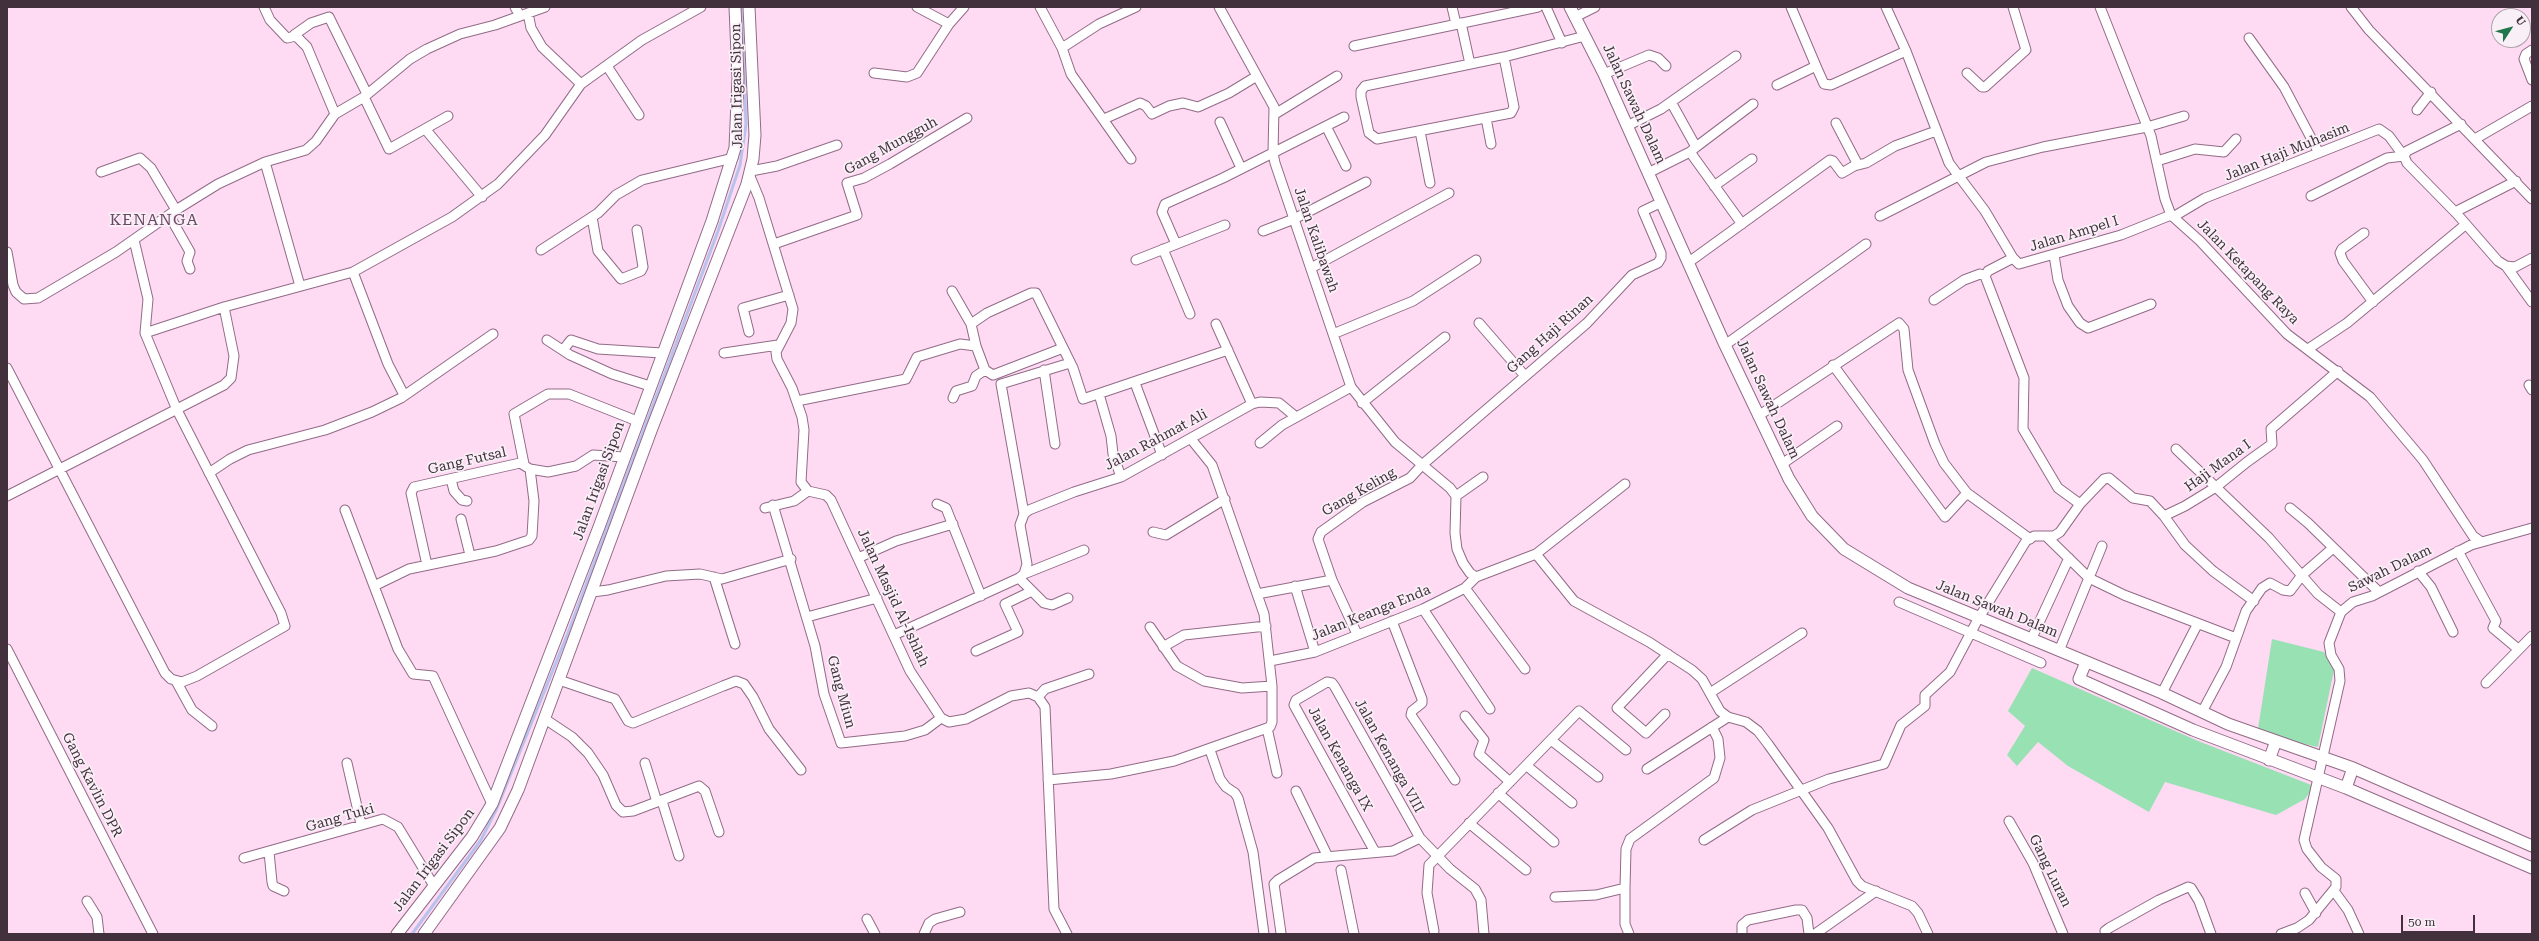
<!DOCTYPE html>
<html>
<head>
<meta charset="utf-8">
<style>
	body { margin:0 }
	#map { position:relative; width:2539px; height:941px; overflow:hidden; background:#fedaf3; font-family:"Roboto Serif",serif }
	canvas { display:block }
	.frame { position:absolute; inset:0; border:8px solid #42313d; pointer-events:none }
	.north { position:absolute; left:2491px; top:8px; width:40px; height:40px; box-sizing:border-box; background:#f9f0f7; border:1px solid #b0a4ad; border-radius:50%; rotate:54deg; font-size:11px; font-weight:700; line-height:16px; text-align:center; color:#42313d }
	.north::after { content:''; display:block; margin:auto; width:14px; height:18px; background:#20774b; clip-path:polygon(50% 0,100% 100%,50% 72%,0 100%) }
	.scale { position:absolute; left:2401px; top:915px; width:74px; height:18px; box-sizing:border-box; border:2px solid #42313d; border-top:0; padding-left:5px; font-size:12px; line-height:14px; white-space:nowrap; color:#42313d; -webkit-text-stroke:3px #f9f0f7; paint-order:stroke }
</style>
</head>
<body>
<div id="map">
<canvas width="2539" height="941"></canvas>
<div class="frame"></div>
<div class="north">U</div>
<div class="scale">50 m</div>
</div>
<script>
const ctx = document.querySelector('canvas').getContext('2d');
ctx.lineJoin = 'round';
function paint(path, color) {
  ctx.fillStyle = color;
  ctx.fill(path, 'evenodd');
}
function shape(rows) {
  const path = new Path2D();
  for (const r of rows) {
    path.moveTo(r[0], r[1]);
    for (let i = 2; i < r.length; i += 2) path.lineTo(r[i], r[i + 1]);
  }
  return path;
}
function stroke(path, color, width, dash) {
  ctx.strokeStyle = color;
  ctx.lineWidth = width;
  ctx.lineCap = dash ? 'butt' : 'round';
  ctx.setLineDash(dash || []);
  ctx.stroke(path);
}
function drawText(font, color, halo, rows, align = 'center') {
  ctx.font = font + ' "Roboto Serif",serif';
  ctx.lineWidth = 3.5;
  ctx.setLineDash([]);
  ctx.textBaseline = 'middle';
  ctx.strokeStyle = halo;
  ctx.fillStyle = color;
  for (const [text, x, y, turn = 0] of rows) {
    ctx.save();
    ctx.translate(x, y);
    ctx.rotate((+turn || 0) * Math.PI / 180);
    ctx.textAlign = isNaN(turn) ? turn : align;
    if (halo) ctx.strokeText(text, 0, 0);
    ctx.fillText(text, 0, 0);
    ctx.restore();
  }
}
const green = shape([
	[2272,639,2324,652,2334,670,2318,747,2285,740,2258,729],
	[2032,668,2198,741,2314,786,2305,799,2276,815,2165,782,2149,812,2068,766,2038,742,2017,766,2007,755,2025,726,2008,711]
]);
const stream = shape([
	[412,934,481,840,497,808,568,633,718,231,740,165,746,124,741,7]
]);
const minor = shape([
	[264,7,270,20,287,38,296,36,307,47,335,114],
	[515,7,520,16],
	[917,7,949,24],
	[1040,7,1062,48,1071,74,1131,159],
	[1219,7,1274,107,1273,153,1275,163,1351,387,1395,442,1450,488,1456,496,1455,533,1457,549,1463,563,1470,573,1476,577,1536,554,1574,601,1649,642,1692,670,1702,679,1720,711,1728,717,1746,722,1758,731,1768,744,1828,828,1857,881,1862,886,1912,906,1918,913,1928,934],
	[1452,7,1456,24],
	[1546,7,1562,43],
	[1791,7,1816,66],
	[1886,7,1906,51,1949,163,1985,211,2013,258,2019,264,2121,235,2171,215],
	[2100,7,2151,136,2165,199,2171,215,2200,241,2287,334,2370,397,2423,460,2473,536,2480,541],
	[2351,7,2369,30,2532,199],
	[528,13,531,28,542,47,581,84],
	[1575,17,1595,7],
	[1461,23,1470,64],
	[294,35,311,23,329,17,367,94],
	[2249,38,2284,87,2319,153],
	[1354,46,1538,7],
	[1062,48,1099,24,1136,7],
	[2532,50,2526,54,2524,59,2532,80],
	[1504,57,1514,107,1511,113,1377,139,1369,133,1361,97,1361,91,1365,86,1504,57,1585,36],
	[607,66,639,115],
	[874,73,907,77,917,73,949,24,964,7],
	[1967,73,1982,87,1985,87,2026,50,2013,7],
	[1604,74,1649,55,1658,58,1666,66],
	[1777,85,1816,66,1824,84,1831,85,1906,51],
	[364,97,389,149,448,116],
	[1671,102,1696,147,1690,152,1742,224],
	[2417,110,2431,92],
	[1275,114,1337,76],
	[1486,118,1491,144],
	[1104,119,1140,103,1146,106,1152,114,1169,106,1183,103,1198,107,1229,93,1257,76],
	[1220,122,1241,168],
	[1836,123,1858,165],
	[2461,124,2407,151,2404,156,2407,163,2457,214,2498,261,2506,266,2515,267,2532,258],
	[1326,126,1346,166],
	[1627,126,1661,109,1736,56],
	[426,130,482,197],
	[1420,131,1430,183],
	[2475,139,2532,106],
	[1696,147,1753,104],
	[2157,161,2195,149,2224,152,2236,139],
	[265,162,300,286],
	[751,171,777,166,837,145],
	[101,172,140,158,151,168,176,210],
	[1648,173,1690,152],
	[749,174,759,198,793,309,791,323,776,352,777,359,792,388,802,417,804,430,801,482,808,491,826,495,831,500,910,671,941,718,949,722,966,719,1011,696,1029,693,1038,697,1045,707,1054,909,1067,934],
	[1714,186,1752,159],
	[2311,196,2387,158,2404,156],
	[2455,212,2516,181],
	[169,215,190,252,187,261,190,269],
	[1880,216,1986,162,2043,147,2147,127,2184,116],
	[592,217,598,251,621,279,641,271,643,267,637,230],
	[2173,217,2205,198,2379,129,2389,136,2403,155],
	[1263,231,1294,219,1366,182],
	[2364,233,2342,249,2340,253,2343,261,2373,302],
	[774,244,857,215,847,183,864,178,890,164,967,118],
	[1176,244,1162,212,1165,204,1223,178,1344,117],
	[1163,249,1190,314],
	[541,250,598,213,616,195,642,180,733,158],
	[7,252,13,285,16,292,24,299,38,298,116,252,176,210,218,184,265,162,306,150,316,141,335,114,364,97,410,59,427,49,460,34,495,25,545,7],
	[2054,255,2058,280,2068,306,2080,323,2088,328,2151,304],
	[2013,258,1988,271,1985,276,2024,378,2023,429,2058,488,2080,504,2104,479,2109,478,2133,498,2150,501,2164,516,2185,506,2216,487,2247,462,2272,444,2271,429,2338,371],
	[1136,260,1225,225],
	[1689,262,1830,160,1833,161,1842,173,1854,166,1866,163,1895,146,1936,131],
	[2506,266,2532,302],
	[1311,268,1449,193],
	[353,272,388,364,404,395],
	[952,291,971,324,976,346],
	[1934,300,1964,280,1980,274,1985,276],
	[1479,323,1525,376],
	[971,324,987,313,1031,293,1036,293,1073,368,1083,399,1228,350],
	[1216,324,1252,404],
	[749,332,743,308,789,295],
	[145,333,224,307,353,272,452,217,498,184,545,135,581,84,642,40,701,7],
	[1333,334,1413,301,1476,260],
	[547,340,570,355,612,374,650,386],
	[1725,345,1866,244],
	[2308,349,2347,323,2465,225],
	[563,350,571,340,598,349,662,353],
	[724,353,778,345],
	[1833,365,1945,517,1967,493],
	[7,368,165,673,171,679,182,682,197,676,285,626,281,613,177,410,145,333,148,299,134,240],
	[1044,370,1055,444],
	[1135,383,1162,455],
	[2529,385,2532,390],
	[1099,394,1111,436,1113,454,1121,477],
	[953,398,956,391,972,386,976,376,985,370],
	[797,401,906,379,917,357,960,344,976,346,985,370,993,375,1063,348],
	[1362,403,1445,337],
	[1758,416,1899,323,1904,329,1908,370,1935,444,1944,463,1967,493,2030,539],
	[1191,439,1212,465,1264,614,1272,686],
	[1260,443,1282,425,1351,387],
	[2176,449,2269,538,2318,594,2341,612],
	[524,464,514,414,548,394,569,394,637,421],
	[1782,464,1837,426],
	[209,473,230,459,248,450,325,430,372,412,401,398,493,334],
	[451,479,454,491,462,500,467,501],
	[7,496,224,385,231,378,234,356,224,307],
	[1456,496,1483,477],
	[937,504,946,508,981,596],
	[773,505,815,646,824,694,841,743,905,736,925,730,941,718],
	[765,508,794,501,808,491],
	[2290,508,2308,523,2379,592],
	[345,510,398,649,413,674,433,676,492,804],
	[1024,514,1001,384,1070,363],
	[2164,516,2185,545,2213,571,2254,601],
	[461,519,470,555],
	[1153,532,1166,535,1225,499],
	[2047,537,2089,578,2124,595,2236,638],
	[2458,551,2496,621,2493,628,2518,649],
	[1536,554,1625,484],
	[858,558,896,541,953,524],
	[427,565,411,493,414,487,520,463,530,469,548,472,576,466,593,455,624,457],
	[2418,571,2431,587,2453,632],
	[1024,574,1084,550],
	[714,577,735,644],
	[1019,578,1044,603,1052,605,1068,598],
	[374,586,409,569,496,551,529,540,532,536,534,501,530,469],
	[1295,586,1315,652],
	[1465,588,1525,669],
	[592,592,608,590,666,576,700,574,722,579,791,559],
	[1257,594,1332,580],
	[1899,602,2041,663],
	[1423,609,1490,709],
	[807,617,877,598],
	[1392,621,1422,699,1422,703,1412,711,1411,715,1455,780],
	[1357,634,1332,580,1318,539,1321,532,1363,502,1410,478,1422,465,1587,323,1632,275,1658,263,1661,258,1661,253,1643,211,1662,202],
	[894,635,1019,578,1024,574,1027,564,1020,525,1024,514,1029,510,1074,492,1121,477,1252,404,1260,402,1279,403,1296,417],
	[2031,640,2069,558],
	[1163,647,1184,635,1266,626],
	[7,649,153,934],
	[976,651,1018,632,1005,604,1032,591],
	[2059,651,2102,546],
	[1270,661,1315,652,1423,609,1465,588,1476,577],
	[559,680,615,699,628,721,633,723,723,686,736,681,744,684,753,697,769,729,801,770],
	[176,681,192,710,212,726],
	[2486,683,2532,636],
	[1710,693,1802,633],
	[2162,693,2197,625],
	[1038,697,1045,689,1089,674],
	[2202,712,2226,667,2246,611,2262,588,2270,583,2283,590,2290,591,2302,575,2333,548],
	[1665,714,1646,733,1617,708,1668,654],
	[1465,716,1484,740,1479,754,1510,782],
	[545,719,572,737,588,753,603,775,616,805,623,812,633,811,699,786,705,791,719,832],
	[1267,728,1277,773],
	[1551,740,1598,777],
	[1210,750,1220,779,1226,787,1235,793,1238,798,1253,852,1264,934],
	[347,763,361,824],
	[645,763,657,802],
	[1527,766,1572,803],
	[1647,769,1728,717],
	[1048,780,1111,774,1174,761,1270,727,1272,722,1272,686,1242,688,1204,681,1177,666,1150,627],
	[1296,791,1327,855],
	[1498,793,1554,842],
	[662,801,679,856],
	[2009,821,2033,863,2063,934],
	[1469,823,1526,870],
	[1704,840,1752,810,1829,779,1884,764,1901,725,1925,706,1925,695,1950,672,1977,621,2026,541,2034,536,2054,536,2060,532,2080,504],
	[269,852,272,882,273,886,284,891],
	[1375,852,1294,705,1296,700,1327,682,1332,683,1335,687,1420,838,1450,869,1475,889,1481,900,1484,934],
	[244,858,383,819,398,827,434,886],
	[1341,870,1354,934],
	[2334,891,2348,910,2359,934],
	[2305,893,2316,913],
	[1555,897,1596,895,1625,888],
	[87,901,97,917,99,934],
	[867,919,875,934],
	[1434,931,1427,893,1429,865,1579,711,1626,750],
	[1281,933,1274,884,1278,880,1314,858,1393,851,1420,838],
	[924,934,929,923,935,919,960,912],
	[1629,934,1625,924,1625,888,1626,849,1630,839,1714,778,1720,758,1718,739,1712,727],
	[1742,934,1742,925,1748,920,1796,910,1802,910,1807,918,1809,934],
	[1815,934,1876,891],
	[2106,934,2105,931,2109,928,2159,900,2188,887,2191,888,2199,901,2211,934],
	[2281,934,2297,928,2309,920,2336,887,2336,879,2321,867,2307,849,2304,840,2340,681,2339,669,2331,655,2329,643,2341,612,2353,602,2372,596,2471,545,2532,528]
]);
const tertiary = shape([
	[1570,7,1604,74,1725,345,1789,479,1812,516,1844,549,1908,588,2162,693,2228,724,2353,768,2532,846],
	[2086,662,2079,679,2193,730,2346,788,2532,868],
	[2269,760,2276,741],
	[2346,788,2353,768],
	[397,934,472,837,492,804,599,527,712,221,735,148,738,78,735,7],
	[424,934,500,828,518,790,652,428,747,184,753,159,755,135,749,7]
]);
const streetNames = [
	["Jalan Irigasi Sipon",737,86,-91],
	["Jalan Sawah Dalam",1634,104,65],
	["Gang Mungguh",891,146,-29],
	["Jalan Haji Muhasim",2287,152,-22],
	["Jalan Ampel I",2074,234,-17],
	["Jalan Kalibawah",1316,240,71],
	["Jalan Ketapang Raya",2248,272,46],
	["Gang Haji Rinan",1550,334,-42],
	["Jalan Sawah Dalam",1768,399,65],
	["Jalan Rahmat Ali",1156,440,-28],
	["Gang Futsal",467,461,-13],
	["Haji Mana I",2218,466,-36],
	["Jalan Irigasi Sipon",599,481,-70],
	["Gang Keling",1359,492,-30],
	["Sawah Dalam",2390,569,-26],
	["Jalan Masjid Al-Ishlah",893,598,65],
	["Jalan Sawah Dalam",1997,609,22],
	["Jalan Keanga Enda",1371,613,-22],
	["Gang Miun",841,692,75],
	["Jalan Kenanga VIII",1389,756,61],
	["Jalan Kenanga IX",1340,759,61],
	["Gang Kavlin DPR",92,785,63],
	["Gang Tuki",340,818,-16],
	["Jalan Irigasi Sipon",434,860,-53],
	["Gang Luran",2050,871,64]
];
const quarterNames = [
	["KENANGA",154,220]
];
paint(green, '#97e1b3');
stroke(stream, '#b9c1ed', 3);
stroke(minor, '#926b87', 11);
stroke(tertiary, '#926b87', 13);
stroke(minor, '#fff', 9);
stroke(tertiary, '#fff', 11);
drawText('14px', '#42313d', '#f9f0f7', streetNames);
ctx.letterSpacing = '1px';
drawText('16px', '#6b4762', '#f9f0f7', quarterNames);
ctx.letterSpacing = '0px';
</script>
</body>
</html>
